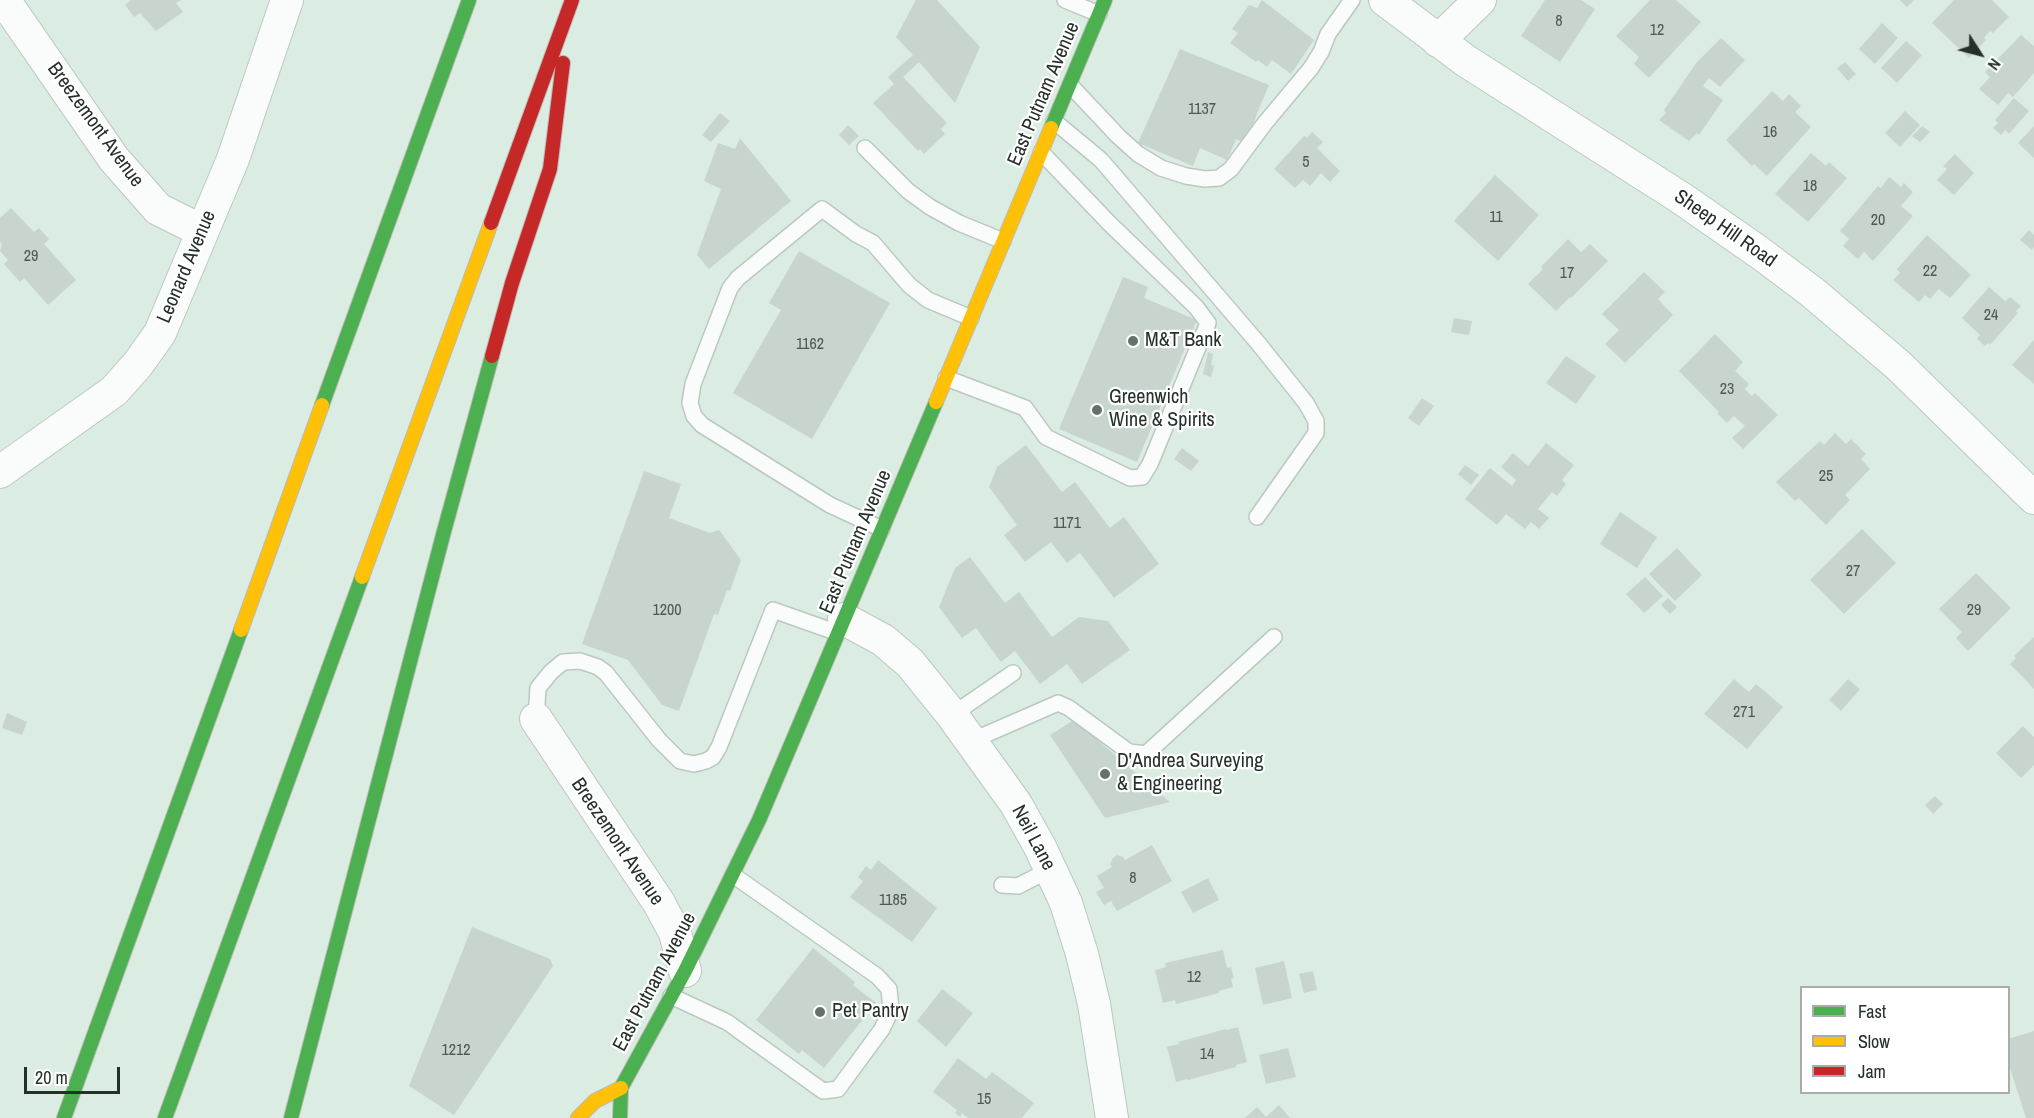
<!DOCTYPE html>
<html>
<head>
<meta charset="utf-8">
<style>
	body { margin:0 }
	#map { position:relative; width:2034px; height:1118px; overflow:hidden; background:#dbece3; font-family:"Archivo Narrow",sans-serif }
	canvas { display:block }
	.legend { position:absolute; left:1800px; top:986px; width:210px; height:108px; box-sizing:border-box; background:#fff; border:2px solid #a8acaa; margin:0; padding:8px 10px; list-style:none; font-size:18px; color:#25302a }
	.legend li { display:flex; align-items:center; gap:12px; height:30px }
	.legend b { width:30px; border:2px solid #a8acaa }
	.north { position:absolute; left:1950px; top:24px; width:60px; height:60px; -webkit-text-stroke:4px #fff; paint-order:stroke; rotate:126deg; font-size:16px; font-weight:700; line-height:24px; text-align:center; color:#25302a }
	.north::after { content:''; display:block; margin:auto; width:21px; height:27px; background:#25302a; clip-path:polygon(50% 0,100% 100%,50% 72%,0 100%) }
	.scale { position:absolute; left:24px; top:1067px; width:96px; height:27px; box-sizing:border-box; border:3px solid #25302a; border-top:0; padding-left:8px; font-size:18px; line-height:21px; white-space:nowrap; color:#25302a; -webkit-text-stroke:4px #fff; paint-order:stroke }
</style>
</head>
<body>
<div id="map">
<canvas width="2034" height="1118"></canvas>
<ul class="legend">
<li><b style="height:8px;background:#4caf50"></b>Fast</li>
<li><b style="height:8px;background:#ffc107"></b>Slow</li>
<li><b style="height:8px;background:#c62828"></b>Jam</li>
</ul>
<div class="north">N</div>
<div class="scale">20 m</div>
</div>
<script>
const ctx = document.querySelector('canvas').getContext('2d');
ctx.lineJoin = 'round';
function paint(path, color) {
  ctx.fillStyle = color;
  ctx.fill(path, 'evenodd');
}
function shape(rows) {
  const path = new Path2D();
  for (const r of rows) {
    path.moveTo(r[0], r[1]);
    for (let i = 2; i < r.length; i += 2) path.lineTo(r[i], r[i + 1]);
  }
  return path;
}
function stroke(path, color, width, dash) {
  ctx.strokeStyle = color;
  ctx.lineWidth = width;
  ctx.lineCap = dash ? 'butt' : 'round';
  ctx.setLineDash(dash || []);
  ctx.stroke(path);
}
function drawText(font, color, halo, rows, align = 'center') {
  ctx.font = font + ' "Archivo Narrow",sans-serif';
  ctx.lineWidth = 4.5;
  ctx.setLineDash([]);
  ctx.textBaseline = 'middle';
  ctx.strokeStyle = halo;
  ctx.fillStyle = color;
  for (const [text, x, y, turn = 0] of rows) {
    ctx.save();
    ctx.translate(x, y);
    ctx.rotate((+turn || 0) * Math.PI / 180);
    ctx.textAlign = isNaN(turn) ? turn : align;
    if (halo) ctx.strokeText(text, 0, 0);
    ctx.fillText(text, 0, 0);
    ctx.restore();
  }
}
const building = shape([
	[131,0,181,0,176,3,183,12,156,31,140,13,134,17,125,5],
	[916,0,937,0,980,47,955,103,919,62,903,77,947,123,941,129,945,134,924,154,920,149,918,151,873,103,894,84,888,77,913,55,896,37],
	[1262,0,1314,40,1291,74,1272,60,1267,67,1258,60,1256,62,1230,43,1238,33,1232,29,1249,5,1257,8],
	[1545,0,1581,0,1595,9,1560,62,1521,36],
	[1650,0,1676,0,1701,22,1649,78,1634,64,1639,57,1616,36],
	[1900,0,1914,0,1907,7],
	[1954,0,1992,0,2009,17,1993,33,1990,31,1984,38,1986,40,1969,58,1932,23],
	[1882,23,1898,38,1875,64,1859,49],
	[2021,35,2034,46,2034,73,2013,97,2008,93,1998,105,1979,89,1990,77,1985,72],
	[1721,38,1745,60,1720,87,1709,78,1703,86,1723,100,1699,135,1697,133,1689,141,1659,120,1666,113,1664,110,1697,62],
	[1906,41,1922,55,1897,83,1881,68],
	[1180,49,1269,85,1245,143,1236,139,1227,160,1200,148,1193,166,1138,143],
	[1845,62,1856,74,1848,81,1837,68],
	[1772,91,1783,101,1789,94,1801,106,1795,112,1811,127,1767,176,1754,164,1752,166,1726,140],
	[2014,98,2029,111,2009,134,2005,130,2001,135,1993,128,1998,123,1995,120],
	[1905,111,1920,125,1900,147,1885,133],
	[720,113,730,121,711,142,702,135],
	[848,125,859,136,849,145,839,135],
	[1922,126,1930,132,1920,142,1912,136],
	[2034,126,2034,158,2018,143],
	[1312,132,1323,142,1317,148,1340,171,1330,182,1321,173,1310,186,1303,180,1295,188,1274,169,1304,136,1307,138],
	[740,138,791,201,709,269,697,255,721,189,704,181,718,143,735,149],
	[1811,153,1826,166,1829,162,1847,178,1808,222,1775,194],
	[1955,154,1974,173,1954,195,1937,180,1947,169,1943,166],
	[1495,175,1539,215,1498,261,1454,221],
	[1889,177,1901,187,1904,183,1913,192,1901,206,1913,216,1873,261,1864,252,1858,259,1843,246,1849,239,1840,231,1878,186,1881,188],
	[11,208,34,232,39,228,49,239,44,244,76,280,48,305,24,278,20,282,4,264,8,260,0,251,2,244,0,242,0,218],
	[2029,230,2034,235,2034,247,2032,250,2020,240],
	[1927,235,1971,275,1950,298,1939,289,1930,299,1925,295,1919,302,1893,280,1900,273,1897,269],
	[1568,239,1581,252,1590,244,1608,261,1571,298,1570,297,1556,311,1528,284,1543,269,1541,267],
	[799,251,890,303,812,439,733,393,781,310,769,303],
	[1644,272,1665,292,1658,299,1673,315,1625,363,1605,344,1619,330,1602,314],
	[1123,277,1148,287,1144,298,1197,320,1137,462,1059,429],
	[1989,287,2005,301,2010,297,2021,306,2016,311,2018,313,1990,345,1988,343,1985,346,1977,339,1980,335,1962,318],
	[1454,318,1472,321,1469,335,1451,332],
	[1715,334,1743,362,1735,371,1749,384,1745,389,1752,396,1755,393,1778,415,1743,449,1732,438,1745,426,1734,416,1727,423,1717,413,1719,412,1679,371],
	[2034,340,2034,384,2012,365],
	[1208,352,1213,354,1211,365,1214,366,1211,377,1203,374],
	[1566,356,1596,376,1576,404,1546,383],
	[1422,398,1434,406,1419,426,1408,418],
	[1835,433,1846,444,1851,439,1866,454,1861,459,1870,469,1845,495,1850,500,1826,525,1799,498,1795,501,1776,482,1820,441,1824,445],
	[1546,443,1574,465,1562,480,1566,484,1557,496,1552,492,1538,509,1549,518,1539,529,1531,522,1525,529,1506,514,1497,525,1465,499,1490,468,1512,486,1516,480,1501,467,1513,453,1528,466],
	[1026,445,1062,492,1075,482,1110,528,1124,517,1159,564,1114,598,1080,553,1067,563,1051,542,1025,562,1004,535,1017,525,989,487,997,467],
	[1182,448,1199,461,1191,471,1174,459],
	[1465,465,1479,475,1471,485,1458,474],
	[644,471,681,484,669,518,710,533,719,530,741,560,730,591,727,590,718,615,714,614,679,711,662,705,628,660,582,644],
	[1620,512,1657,537,1637,568,1600,544],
	[1862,529,1896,563,1844,614,1810,580],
	[1677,548,1702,575,1675,601,1649,574],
	[970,557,1005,603,1019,592,1052,637,1079,617,1108,621,1130,650,1082,684,1067,664,1040,684,1015,651,1001,662,976,628,962,638,939,607,955,568],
	[1976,573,2011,608,1968,651,1956,638,1962,632,1939,609],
	[1645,577,1663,596,1644,613,1626,594],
	[1668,598,1677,607,1670,614,1661,605],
	[2034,637,2034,689,2010,664,2016,658,2014,656],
	[1734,679,1749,692,1756,684,1783,707,1747,749,1704,714],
	[1848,679,1860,689,1841,711,1829,700],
	[7,713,27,722,22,735,2,728],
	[1074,720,1170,802,1105,818,1050,735],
	[2023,726,2034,737,2034,765,2021,778,1996,753],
	[1935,796,1943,804,1933,814,1925,805],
	[1152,845,1172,881,1117,911,1111,901,1104,905,1096,892,1104,888,1097,876,1112,867,1110,864,1113,858,1117,855,1123,857,1125,860],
	[878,860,937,908,912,942,850,897,863,881,858,877,866,866,871,870],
	[1208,878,1219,900,1193,913,1181,892],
	[472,927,550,959,553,966,454,1115,409,1086],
	[813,948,855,982,853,985,876,1003,824,1068,802,1050,799,1054,756,1020],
	[1223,950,1227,968,1231,967,1234,978,1231,979,1233,987,1219,991,1219,993,1176,1004,1175,1000,1163,1003,1155,970,1166,967,1165,963],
	[1284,961,1292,998,1263,1005,1255,968],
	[1313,971,1317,990,1304,993,1299,974],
	[942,989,973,1013,946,1047,917,1021],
	[1238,1027,1247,1062,1236,1065,1236,1067,1188,1080,1187,1079,1176,1082,1167,1047,1179,1044,1178,1042,1226,1029,1227,1030],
	[2034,1031,2034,1118,2026,1118,2008,1062,2008,1039],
	[1288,1048,1296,1077,1266,1084,1259,1055],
	[958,1058,986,1079,992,1072,1034,1103,1022,1118,968,1118,962,1113,960,1117,955,1113,957,1110,933,1092],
	[1279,1105,1290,1118,1245,1118,1257,1107,1266,1117]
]);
const lane = shape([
	[1065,0,1099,14],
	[1070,85,1119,137,1138,154,1161,168,1186,176,1205,179,1219,178,1231,169,1265,123,1311,68,1321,52,1328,34,1352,0],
	[1054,121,1101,160,1258,343,1306,403,1316,421,1316,433,1257,517],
	[865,148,908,191,930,207,959,223,1003,241],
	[946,378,1025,408,1046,437,1130,478,1142,477,1150,464,1208,323,1196,307,1109,223,1041,152],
	[882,529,830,505,702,425,694,416,690,403,693,384,730,288,738,278,822,209,856,234,873,243,909,285,928,300,971,318],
	[952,715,1013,673],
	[536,719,538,688,551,672,563,662,580,661,598,667,606,673,659,740,680,761,694,764,706,761,713,757,719,747,773,610,838,633],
	[971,741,1058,703,1069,708,1129,752,1146,754,1274,637],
	[1002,885,1018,886,1051,869],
	[671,996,727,1022,823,1091,838,1089,882,1029,891,1010,889,989,877,976,733,875]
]);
const street = shape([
	[4,0,114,159,158,209,202,231],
	[1385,0,1466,61,1681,198,1760,253,1812,292,1898,365,2034,498],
	[1438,41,1480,0],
	[0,472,114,391,138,364,160,333,233,159,287,0],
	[844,619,883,640,910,663,952,715,1016,804,1040,847,1066,903,1082,954,1094,1004,1112,1118],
	[536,719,659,903,675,933,685,971]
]);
const fast = shape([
	[1051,128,1105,0],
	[322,405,469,0],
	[64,1118,241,630],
	[165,1118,362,577],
	[291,1118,443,535,492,356],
	[620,1118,621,1088,685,971,759,820,936,402]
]);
const slow = shape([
	[936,402,1051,128],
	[362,577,491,223],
	[241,630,322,405],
	[578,1118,595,1101,621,1088]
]);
const jam = shape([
	[491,223,572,0],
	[492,356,512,283,550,169,563,63]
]);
const markers = [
	[1133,341,6,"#65726b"],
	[1097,410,6,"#65726b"],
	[1105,774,6,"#65726b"],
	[820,1012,6,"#65726b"]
];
const numberNames = [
	["8",1559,22],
	["12",1657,31],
	["1137",1202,110],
	["16",1770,133],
	["5",1306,163],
	["18",1810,187],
	["11",1496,218],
	["20",1878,221],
	["29",31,257],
	["22",1930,272],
	["17",1567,274],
	["24",1991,316],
	["1162",810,345],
	["23",1727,390],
	["25",1826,477],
	["1171",1067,524],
	["27",1853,572],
	["1200",667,611],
	["29",1974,611],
	["271",1744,713],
	["8",1133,879],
	["1185",893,901],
	["12",1194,978],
	["1212",456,1051],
	["14",1207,1055],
	["15",984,1100]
];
const streetNames = [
	["East Putnam Avenue",1044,94,-67],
	["Breezemont Avenue",95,125,54],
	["Sheep Hill Road",1725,229,35],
	["Leonard Avenue",187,267,-67],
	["East Putnam Avenue",856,542,-67],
	["Neil Lane",1033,838,62],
	["Breezemont Avenue",617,842,56],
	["East Putnam Avenue",655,982,-62]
];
const poiNames = [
	["M&T Bank",1145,341],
	["Greenwich",1109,398],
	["Wine & Spirits",1109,421],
	["D'Andrea Surveying",1117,762],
	["& Engineering",1117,785],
	["Pet Pantry",832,1012]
];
paint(building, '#c7d5ce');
stroke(lane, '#bbc8c1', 18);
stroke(street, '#bbc8c1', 34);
stroke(fast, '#bbbbb4', 16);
stroke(slow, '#bbbbb4', 16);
stroke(jam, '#bbbbb4', 16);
stroke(lane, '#fafcfb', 15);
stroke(street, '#fafcfb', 32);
stroke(fast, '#4caf50', 14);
stroke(slow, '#ffc107', 14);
stroke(jam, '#c62828', 14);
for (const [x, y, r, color] of markers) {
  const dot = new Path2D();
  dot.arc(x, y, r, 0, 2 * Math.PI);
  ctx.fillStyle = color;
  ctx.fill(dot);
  stroke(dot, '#fff', 2);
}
drawText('16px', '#4e5953', null, numberNames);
drawText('20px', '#25302a', '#fff', streetNames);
drawText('20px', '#25302a', '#fff', poiNames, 'left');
</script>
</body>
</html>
